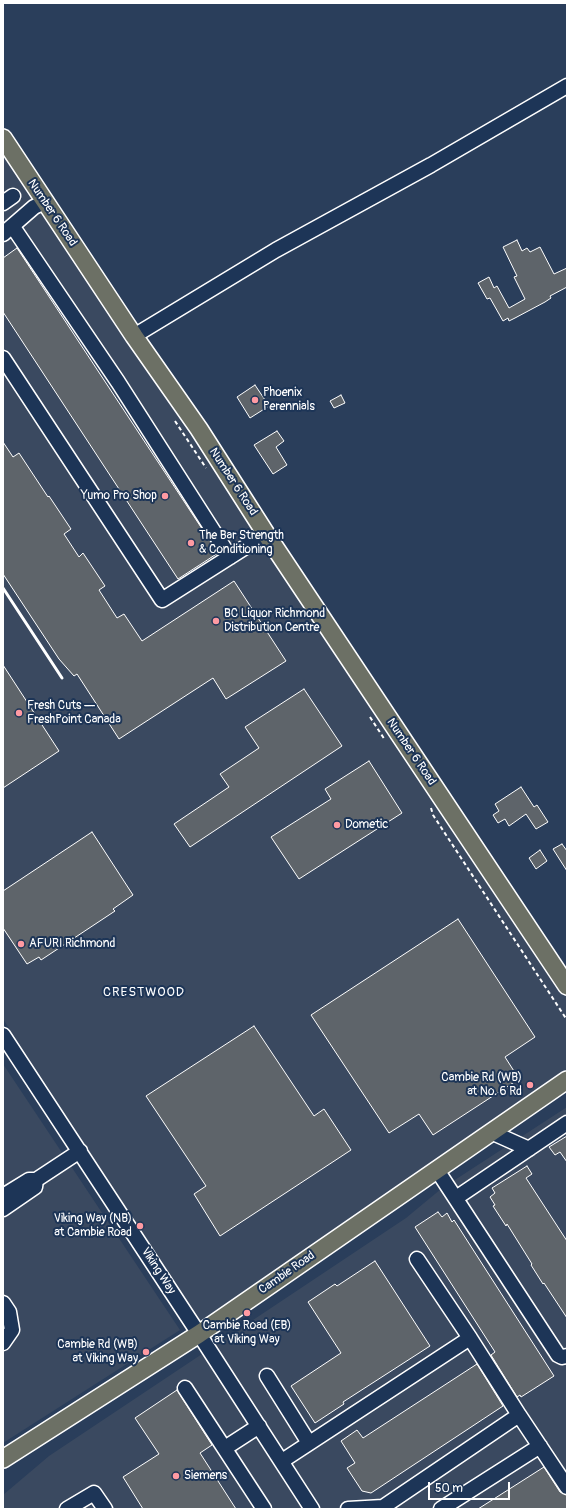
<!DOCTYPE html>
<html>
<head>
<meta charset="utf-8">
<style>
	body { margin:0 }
	#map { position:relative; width:570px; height:1512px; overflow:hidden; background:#2a3e5b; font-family:Pangolin,sans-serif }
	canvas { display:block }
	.frame { position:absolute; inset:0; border:4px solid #fff; pointer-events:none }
	.scale { position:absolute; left:428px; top:1482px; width:82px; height:18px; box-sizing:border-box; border:2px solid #fff; border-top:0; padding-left:5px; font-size:12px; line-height:14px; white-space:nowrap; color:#fff; -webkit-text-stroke:3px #1d3557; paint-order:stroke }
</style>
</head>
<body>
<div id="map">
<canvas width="570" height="1512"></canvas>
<div class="frame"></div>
<div class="scale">50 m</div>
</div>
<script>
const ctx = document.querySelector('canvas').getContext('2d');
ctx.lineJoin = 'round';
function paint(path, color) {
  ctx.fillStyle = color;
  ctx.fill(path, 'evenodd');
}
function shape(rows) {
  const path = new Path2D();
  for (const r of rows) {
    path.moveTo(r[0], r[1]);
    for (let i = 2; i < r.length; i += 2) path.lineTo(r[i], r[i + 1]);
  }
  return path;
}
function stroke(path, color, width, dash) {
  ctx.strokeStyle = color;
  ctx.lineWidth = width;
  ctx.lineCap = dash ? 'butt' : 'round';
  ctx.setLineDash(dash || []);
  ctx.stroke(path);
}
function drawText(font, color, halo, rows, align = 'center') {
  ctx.font = font + ' Pangolin,sans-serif';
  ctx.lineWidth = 4;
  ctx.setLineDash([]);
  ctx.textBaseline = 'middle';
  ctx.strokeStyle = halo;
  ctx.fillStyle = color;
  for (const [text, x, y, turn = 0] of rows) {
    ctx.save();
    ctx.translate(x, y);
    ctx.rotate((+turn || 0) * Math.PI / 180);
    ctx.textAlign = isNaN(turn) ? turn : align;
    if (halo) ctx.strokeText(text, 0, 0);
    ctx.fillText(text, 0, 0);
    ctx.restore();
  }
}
const built = shape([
	[3,153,268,551,567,997,567,1069,202,1324,3,1019],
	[3,1064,180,1330,3,1443],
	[567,1107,567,1509,3,1509,3,1495,49,1456,406,1218,441,1189]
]);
const building = shape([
	[517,240,522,251,527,248,530,252,540,247,554,274,567,268,567,287,550,296,551,298,545,302,515,318,509,321,508,318,503,321,490,298,487,299,478,283,489,277,494,288,497,286,509,308,525,299,514,277,517,276,503,247,517,240],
	[17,248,218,553,178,579,3,312,3,258,17,248],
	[255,385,269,406,250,418,237,397,255,385],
	[341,395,345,403,334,408,330,401,341,395],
	[277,431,284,441,276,447,287,465,273,474,254,445,277,431],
	[3,442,13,457,19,453,48,497,49,496,71,529,64,534,79,557,83,553,105,586,99,590,117,618,124,614,142,641,234,581,286,661,226,699,213,678,119,739,77,674,74,676,59,659,3,574,3,442],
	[3,665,59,751,3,788,3,665],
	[304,689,342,746,190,847,174,824,229,787,220,774,259,748,245,727,304,689],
	[369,761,402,813,299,879,271,837,331,799,325,789,369,761],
	[521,787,534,807,537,805,548,822,536,829,526,814,509,826,505,819,498,823,493,815,499,811,495,804,521,787],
	[92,832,133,895,113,909,115,911,41,960,39,957,27,964,3,928,3,891,92,832],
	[562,844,567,851,567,871,553,849,562,844],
	[540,850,547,861,536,869,529,858,540,850],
	[458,919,535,1037,505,1057,519,1079,433,1135,419,1114,389,1133,311,1015,458,919],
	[254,1026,314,1116,324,1109,351,1150,220,1236,194,1194,206,1186,146,1096,254,1026],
	[567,1136,567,1162,560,1152,555,1155,549,1147,567,1136],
	[527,1166,532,1174,526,1178,567,1241,567,1318,544,1283,543,1284,531,1265,532,1264,507,1224,506,1226,493,1206,495,1205,490,1197,495,1193,492,1188,527,1166],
	[438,1212,442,1217,447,1213,452,1222,454,1220,554,1376,521,1397,520,1395,517,1397,491,1355,495,1352,415,1227,438,1212],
	[375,1261,430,1346,343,1402,344,1404,315,1423,291,1386,341,1353,308,1302,335,1284,337,1286,375,1261],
	[477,1364,503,1406,371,1493,362,1491,347,1468,355,1463,341,1441,357,1430,363,1438,477,1364],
	[177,1390,212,1445,200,1453,236,1509,143,1509,123,1477,159,1454,135,1418,177,1390],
	[544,1467,560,1492,567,1495,567,1509,478,1509,544,1467]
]);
const path = shape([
	[175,421,206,468],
	[370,717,385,740],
	[431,808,433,815,567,1020]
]);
const minor = shape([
	[3,203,13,196],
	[13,227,118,382,230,557],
	[3,234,34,207,45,202],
	[134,336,276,250,431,165,567,86],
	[3,358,162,600,266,534],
	[3,1035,199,1334,312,1509],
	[491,1132,529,1149],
	[437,1170,558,1355,562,1357,567,1356],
	[3,1196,29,1180,36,1180,80,1151],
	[456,1198,567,1123],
	[3,1209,35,1187,36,1180],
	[417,1259,470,1338],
	[3,1303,9,1312,12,1330,3,1343],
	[267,1376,309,1443],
	[185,1388,264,1509],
	[519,1415,567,1487],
	[225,1448,259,1426],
	[282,1461,470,1338,519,1415,383,1507,348,1509],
	[67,1509,94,1493,105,1509],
	[441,1509,540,1446]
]);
const major = shape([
	[3,138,134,336,199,429,266,534,567,986],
	[3,1459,199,1334,567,1080]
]);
const rail = shape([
	[3,588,62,678]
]);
const markers = [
	[255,400,4,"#ff9aa2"],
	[165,496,4,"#ff9aa2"],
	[191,543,4,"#ff9aa2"],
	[216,621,4,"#ff9aa2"],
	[19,713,4,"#ff9aa2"],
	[337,825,4,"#ff9aa2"],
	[21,944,4,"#ff9aa2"],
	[530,1085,4,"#ff9aa2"],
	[140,1226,4,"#ff9aa2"],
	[247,1313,4,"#ff9aa2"],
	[146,1352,4,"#ff9aa2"],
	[176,1476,4,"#ff9aa2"]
];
const streetNames = [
	["Number 6 Road",52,213,56],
	["Number 6 Road",233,482,57],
	["Number 6 Road",411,752,56],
	["Viking Way",158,1271,57],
	["Cambie Road",287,1273,-35]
];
const poiNames = [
	["Phoenix",263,393],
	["Perennials",263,407],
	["Yumo Pro Shop",157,496,"right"],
	["The Bar Strength",199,536],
	["& Conditioning",199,550],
	["BC Liquor Richmond",224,614],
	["Distribution Centre",224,628],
	["Fresh Cuts —",27,706],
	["FreshPoint Canada",27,720],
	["Dometic",345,825],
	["AFURI Richmond",29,944],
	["Cambie Rd (WB)",522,1078,"right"],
	["at No. 6 Rd",522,1092,"right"],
	["Viking Way (NB)",132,1219,"right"],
	["at Cambie Road",132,1233,"right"],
	["Cambie Road (EB)",247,1326,"center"],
	["at Viking Way",247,1340,"center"],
	["Cambie Rd (WB)",138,1345,"right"],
	["at Viking Way",138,1359,"right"],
	["Siemens",184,1476]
];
const neighbourhoodNames = [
	["CRESTWOOD",144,993]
];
paint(built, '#3a4960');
paint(building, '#5e646a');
stroke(building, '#fff', 1);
stroke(minor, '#fff', 17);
stroke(major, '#fff', 20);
stroke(path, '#fff', 2, [4, 3]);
stroke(minor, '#1d3557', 14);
stroke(major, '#6c7065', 17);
stroke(rail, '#fff', 3);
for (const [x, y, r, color] of markers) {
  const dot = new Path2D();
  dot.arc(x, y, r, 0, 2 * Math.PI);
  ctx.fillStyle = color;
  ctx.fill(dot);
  stroke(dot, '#1d3557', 1.5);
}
drawText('12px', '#fff', '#1d3557', streetNames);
drawText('12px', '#fff', '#1d3557', poiNames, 'left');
ctx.letterSpacing = '1px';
drawText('13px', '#fff', '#1d3557', neighbourhoodNames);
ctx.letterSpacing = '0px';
</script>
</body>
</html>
